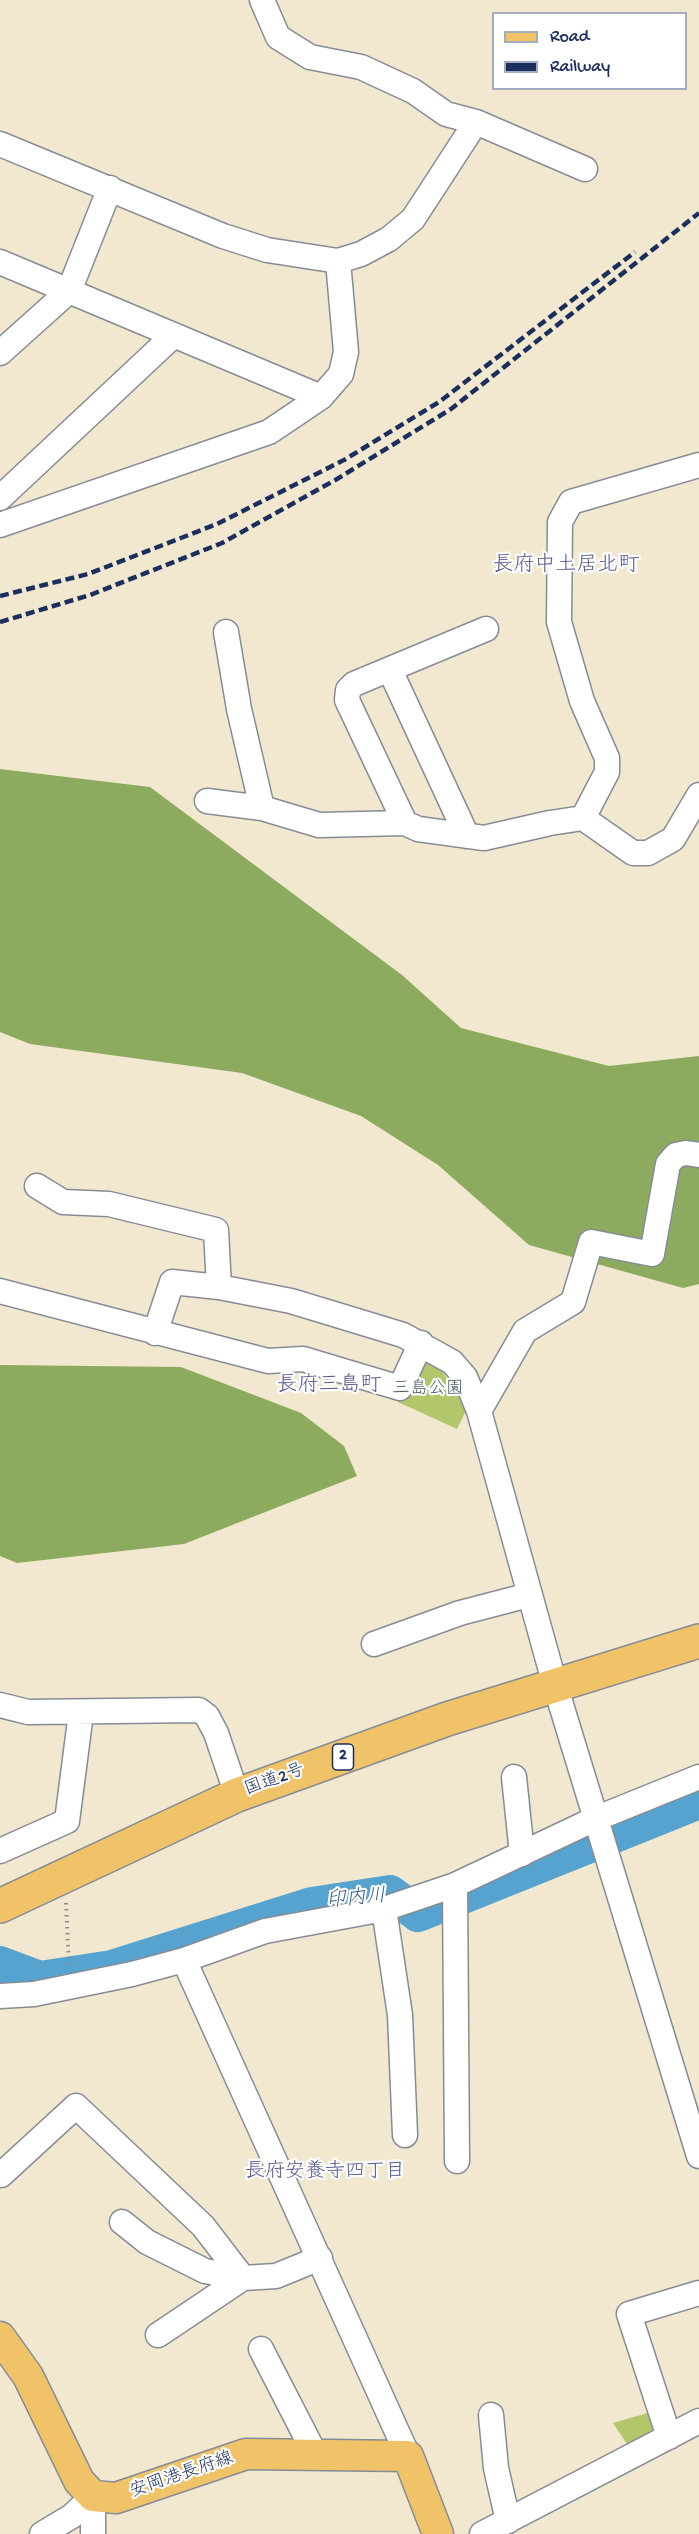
<!DOCTYPE html>
<html>
<head>
<meta charset="utf-8">
<style>
	body { margin:0 }
	#map { position:relative; width:699px; height:2534px; overflow:hidden; background:#f1e8cf; font-family:"Gochi Hand",sans-serif }
	canvas { display:block }
	.legend { position:absolute; left:492px; top:12px; width:195px; height:78px; box-sizing:border-box; background:#fff; border:2px solid #a4acbf; margin:0; padding:8px 10px; list-style:none; font-size:18px; color:#1b2f5e }
	.legend li { display:flex; align-items:center; gap:12px; height:30px }
	.legend b { width:30px; border:2px solid #a4acbf }
</style>
</head>
<body>
<div id="map">
<canvas width="699" height="2534"></canvas>
<ul class="legend">
<li><b style="height:8px;background:#f0c369"></b>Road</li>
<li><b style="height:8px;background:#1b2f5e"></b>Railway</li>
</ul>
</div>
<script>
const ctx = document.querySelector('canvas').getContext('2d');
ctx.lineJoin = 'round';
function paint(path, color) {
  ctx.fillStyle = color;
  ctx.fill(path, 'evenodd');
}
function shape(rows) {
  const path = new Path2D();
  for (const r of rows) {
    path.moveTo(r[0], r[1]);
    for (let i = 2; i < r.length; i += 2) path.lineTo(r[i], r[i + 1]);
  }
  return path;
}
function stroke(path, color, width, dash) {
  ctx.strokeStyle = color;
  ctx.lineWidth = width;
  ctx.lineCap = dash ? 'butt' : 'round';
  ctx.setLineDash(dash || []);
  ctx.stroke(path);
}
function drawText(font, color, halo, rows, align = 'center') {
  ctx.font = font + ' "Gochi Hand","Klee One",sans-serif';
  ctx.lineWidth = 4.5;
  ctx.setLineDash([]);
  ctx.textBaseline = 'middle';
  ctx.strokeStyle = halo;
  ctx.fillStyle = color;
  for (const [text, x, y, turn = 0] of rows) {
    ctx.save();
    ctx.translate(x, y);
    ctx.rotate((+turn || 0) * Math.PI / 180);
    ctx.textAlign = isNaN(turn) ? turn : align;
    if (halo) ctx.strokeText(text, 0, 0);
    ctx.fillText(text, 0, 0);
    ctx.restore();
  }
}
const green = shape([
	[433,1360,464,1400,466,1411,457,1429,398,1402,415,1361],
	[651,2412,657,2429,652,2439,629,2447,613,2423]
]);
const forest = shape([
	[0,769,150,787,402,975,461,1028,609,1066,699,1056,699,1284,683,1288,529,1245,438,1165,361,1116,242,1073,30,1044,0,1032],
	[0,1365,181,1367,301,1413,344,1446,357,1476,184,1544,17,1563,0,1556]
]);
const river = shape([
	[0,1964,40,1979,112,1968,312,1905,390,1893,418,1914,699,1801]
]);
const path = shape([
	[66,1903,69,1965]
]);
const minor = shape([
	[262,0,278,37,310,57,361,67,413,91,446,114,476,122,585,169],
	[0,144,223,236,267,250,338,261,361,254,389,239,413,219,476,122],
	[0,262,321,397],
	[0,353,69,291,110,188],
	[0,498,174,335],
	[0,525,269,432,321,397,341,374,346,352,338,261],
	[486,629,354,684,348,690,347,700,405,823,418,829,484,838,550,823,583,818,633,853,648,853,673,839,699,795],
	[226,632,239,709,262,808,319,825,405,823],
	[390,670,467,836],
	[207,801,262,808],
	[583,818,607,772,607,758,582,701,559,622,560,522,571,502,699,465],
	[37,1186,63,1202,109,1204,216,1230,219,1287],
	[0,1291,268,1361,303,1359,400,1388,421,1343],
	[155,1333,172,1282,219,1287,291,1301,403,1335,452,1362,465,1377,479,1411,555,1685,699,2156],
	[479,1411,525,1331,573,1302,591,1242,652,1254,668,1164,676,1155,686,1153,699,1155],
	[374,1644,460,1613,529,1595],
	[0,1705,28,1712,199,1710,207,1716,216,1733,237,1795],
	[514,1777,522,1854],
	[0,1851,67,1821,81,1713],
	[455,1885,457,2161],
	[384,1909,400,2015,405,2135],
	[184,1960,408,2456],
	[0,1996,34,1994,132,1974,184,1960,265,1931,384,1909,455,1885,595,1819,699,1777],
	[1,2175,76,2106,203,2226,243,2278],
	[122,2222,147,2242,205,2271,243,2278,276,2276,320,2258],
	[158,2335,243,2278],
	[261,2349,316,2456],
	[491,2415,496,2468,508,2521],
	[669,2437,629,2314,699,2293],
	[42,2534,72,2516,93,2496],
	[93,2534,93,2496],
	[482,2534,699,2421]
]);
const major = shape([
	[0,2337,28,2376,79,2481,93,2496,116,2498,246,2454,408,2456,438,2534]
]);
const highway = shape([
	[0,1906,237,1795,447,1719,699,1641]
]);
const rail = shape([
	[0,596,88,574,217,524,344,460,439,402,635,252],
	[0,622,90,595,222,543,337,479,451,409,699,213]
]);
const shields = [
	[343,1757,21]
];
const shieldNames = [
	["2",343,1757]
];
const parkNames = [
	["三島公園",428,1390]
];
const streetNames = [
	["国道2号",275,1781,-20],
	["安岡港長府線",182,2476,-19]
];
const waterNames = [
	["印内川",356,1900,-5]
];
const neighbourhoodNames = [
	["長府安養寺四丁目",325,2173]
];
const quarterNames = [
	["長府中土居北町",566,567],
	["長府三島町",329,1387]
];
paint(green, '#b2c66b');
paint(forest, '#8dab5f');
stroke(river, '#55a3ce', 36);
stroke(minor, '#868c96', 27);
stroke(major, '#868c96', 33);
stroke(highway, '#868c96', 36);
stroke(path, '#868c96', 4, [1.5, 4.5]);
stroke(minor, '#fff', 24);
stroke(major, '#f0c369', 30);
stroke(highway, '#f0c369', 33);
stroke(rail, '#1b2f5e', 4.5, [9, 4.5]);
for (const [x, y, w] of shields) {
  const box = new Path2D();
  box.roundRect(x - w / 2, y - 13, w, 26, 4.5);
  ctx.fillStyle = '#fff';
  ctx.fill(box);
  stroke(box, '#1b2f5e', 1.5);
}
drawText('bold 16px', '#1b2f5e', null, shieldNames);
drawText('18px', '#485c62', '#fff', parkNames);
drawText('18px', '#1b2f5e', '#fff', streetNames);
drawText('italic 20px', '#325d8b', '#fff', waterNames);
drawText('20px', '#595a8f', '#fff', neighbourhoodNames);
drawText('21px', '#595a8f', '#fff', quarterNames);
</script>
</body>
</html>
